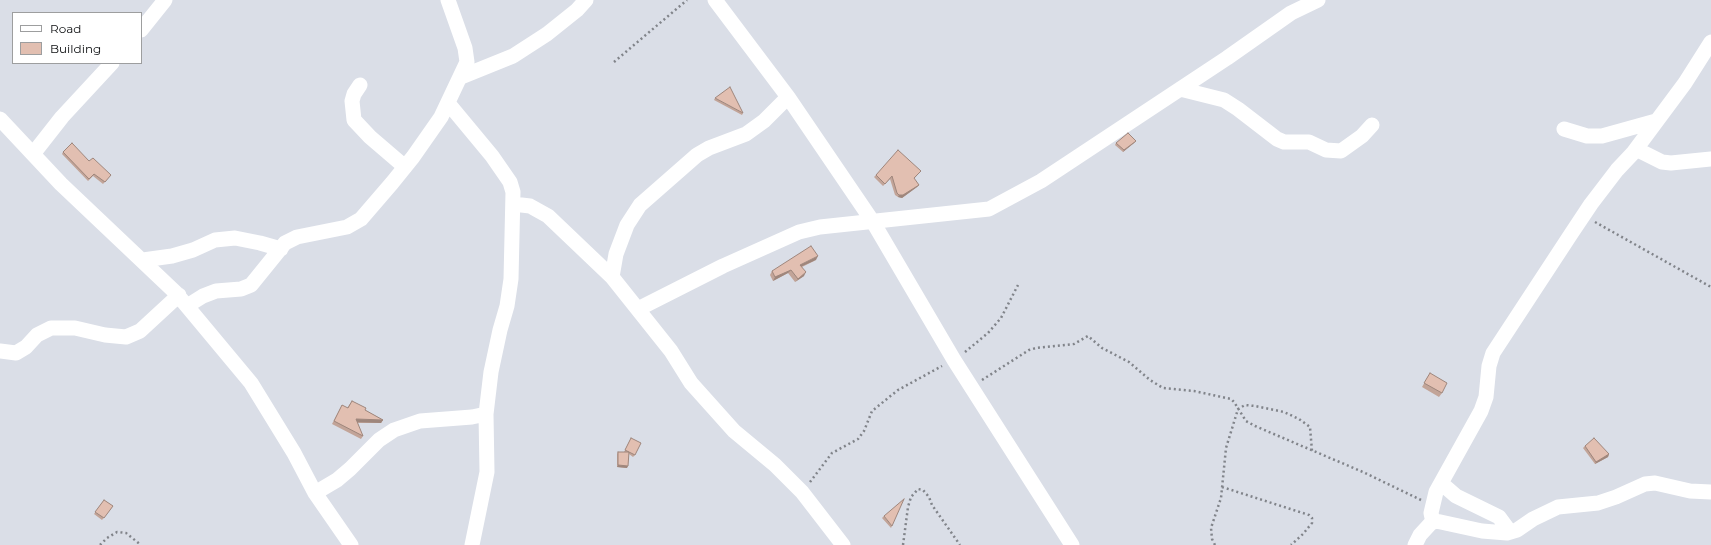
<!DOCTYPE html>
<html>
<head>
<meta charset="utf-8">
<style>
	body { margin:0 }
	#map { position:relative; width:1711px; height:545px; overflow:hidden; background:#dadee7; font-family:Montserrat,sans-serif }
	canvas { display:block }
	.legend { position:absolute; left:12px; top:12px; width:130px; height:52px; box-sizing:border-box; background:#fff; border:1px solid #9d9e9f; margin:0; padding:5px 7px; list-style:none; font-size:12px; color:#0b0d0f }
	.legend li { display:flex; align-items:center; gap:8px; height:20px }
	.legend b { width:20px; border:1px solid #9d9e9f }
</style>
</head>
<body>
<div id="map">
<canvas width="1711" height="545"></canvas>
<ul class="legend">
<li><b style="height:5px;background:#fff"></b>Road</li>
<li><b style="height:11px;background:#e2bfb1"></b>Building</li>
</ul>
</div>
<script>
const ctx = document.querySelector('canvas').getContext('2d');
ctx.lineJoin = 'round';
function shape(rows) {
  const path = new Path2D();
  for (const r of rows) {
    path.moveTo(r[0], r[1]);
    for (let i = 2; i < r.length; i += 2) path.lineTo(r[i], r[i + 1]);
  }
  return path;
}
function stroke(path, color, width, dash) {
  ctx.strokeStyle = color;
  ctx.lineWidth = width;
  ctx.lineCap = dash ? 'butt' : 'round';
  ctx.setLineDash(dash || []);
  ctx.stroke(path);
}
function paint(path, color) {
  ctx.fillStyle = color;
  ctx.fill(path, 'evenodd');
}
const path = shape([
	[614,62,687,0],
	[1595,222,1711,287],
	[965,352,988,333,1001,318,1018,285],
	[982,380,1029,350,1036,348,1074,344,1088,336,1102,348,1129,362,1150,380,1163,388,1194,391,1231,399,1234,402,1246,421,1255,426,1363,472,1421,500],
	[810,482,832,453,858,439,864,431,872,411,898,390,942,366],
	[1222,487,1309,515,1312,518,1312,523,1303,534,1291,545],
	[100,545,107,538,117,532,126,533,141,545],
	[903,545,908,507,911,497,918,489,923,490,929,497,932,505,960,545],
	[1215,545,1212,539,1211,528,1221,498,1226,448,1238,409,1245,405,1255,406,1284,412,1299,419,1310,427,1312,451]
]);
const minor = shape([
	[715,0,788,97,873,222,954,360,1072,545],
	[141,30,165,0],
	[461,77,513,56,547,34,577,10,586,0],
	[360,85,354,94,352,101,354,120,370,137,405,167],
	[1180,89,1224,100,1238,109,1277,139,1284,142,1309,142,1326,150,1341,151,1362,136,1372,125],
	[448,103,492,156,510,182,513,192,511,279,507,306,500,330,491,372,486,414,487,472,472,545],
	[0,119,61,184,176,293,251,383,294,453,315,493,351,545],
	[1564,129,1587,136,1602,136,1656,121],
	[1636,149,1662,162,1671,163,1711,159],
	[33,154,62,117,112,63],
	[513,204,530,206,548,216,612,277,671,351,691,383,734,431,775,465,802,492,843,545],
	[143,260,172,256,193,250,215,240,235,238,260,243,281,249],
	[612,277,616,254,627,225,640,205,697,155,709,148,746,134,764,121,788,97],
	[187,306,203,296,216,291,241,289,251,285,285,243,297,237,347,227,361,219,392,183,413,157,441,117,467,62,465,48,448,0],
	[638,309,723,266,799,232,820,227,989,209,1041,181,1227,58,1291,13,1318,0],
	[0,351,16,353,26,347,37,335,51,328,75,328,105,335,126,337,140,331,179,295],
	[1441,483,1456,496,1499,517,1510,532],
	[315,493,337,480,350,469,379,440,394,430,420,421,472,417,486,414],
	[1433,522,1431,513,1436,492,1481,411,1486,397,1489,366,1493,353,1571,234,1591,204,1617,170,1633,153,1685,83,1711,42],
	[1415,545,1420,535,1431,523,1436,521,1482,531,1507,533,1517,530,1533,519,1558,507,1598,503,1616,497,1645,484,1655,483,1690,491,1711,492]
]);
const wall = shape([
	[715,98,743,113,742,115,714,100],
	[1136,141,1134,143,1123,152,1115,145,1116,143],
	[63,152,89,161,111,175,103,184,93,176,88,181,62,154],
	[919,173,914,179,919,185,917,187,902,198,898,197,895,195,890,179,883,186,874,177,876,175],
	[816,260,802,267,804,276,795,282,788,273,773,281,770,275,772,271],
	[1430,373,1442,393,1439,397,1422,387],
	[352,401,365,410,383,420,381,423,357,423,363,436,361,439,332,424,342,405,347,408],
	[631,438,635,455,633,457,629,454,627,468,617,467,617,454,618,452,624,452],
	[1585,446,1609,454,1608,457,1595,464,1583,448],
	[104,500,113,506,102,520,94,514],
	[884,516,892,526,891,528,882,518]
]);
const shadedWall = shape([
	[1136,141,1134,143,1123,152,1124,150],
	[919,185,917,187,902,198,898,197,899,195],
	[818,256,816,260,798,268,800,265],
	[791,270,788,273,773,281,775,277],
	[806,272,804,276,795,282,798,279],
	[356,419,383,420,381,423,354,422],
	[1609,454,1608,457,1595,464,1596,462],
	[618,465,628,466,627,468,617,467]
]);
const building = shape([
	[730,87,743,113,715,98,730,87],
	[1128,133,1136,141,1124,150,1116,143,1128,133],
	[72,143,89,161,93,158,111,175,105,182,94,174,89,179,63,152,72,143],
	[898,150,921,171,914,178,919,185,903,195,899,195,897,193,892,176,885,184,876,175,898,150],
	[811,246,818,256,800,265,806,272,798,279,791,270,775,277,772,271,811,246],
	[1430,373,1447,383,1442,393,1424,383,1430,373],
	[352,401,366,408,365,410,383,420,356,419,363,436,334,421,342,405,348,408,352,401],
	[631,438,641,443,635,455,625,450,631,438],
	[1594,438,1609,454,1596,462,1585,446,1594,438],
	[618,452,629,452,628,466,618,465,618,452],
	[904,499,892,526,884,516,904,499],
	[104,500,113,506,104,518,95,512,104,500]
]);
stroke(path, '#81848a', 2.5, [2, 3]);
stroke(minor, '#fff', 15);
paint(wall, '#c2a498');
paint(shadedWall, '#9e867c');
paint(building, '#e2bfb1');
stroke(building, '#9e867c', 1);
</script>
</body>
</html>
